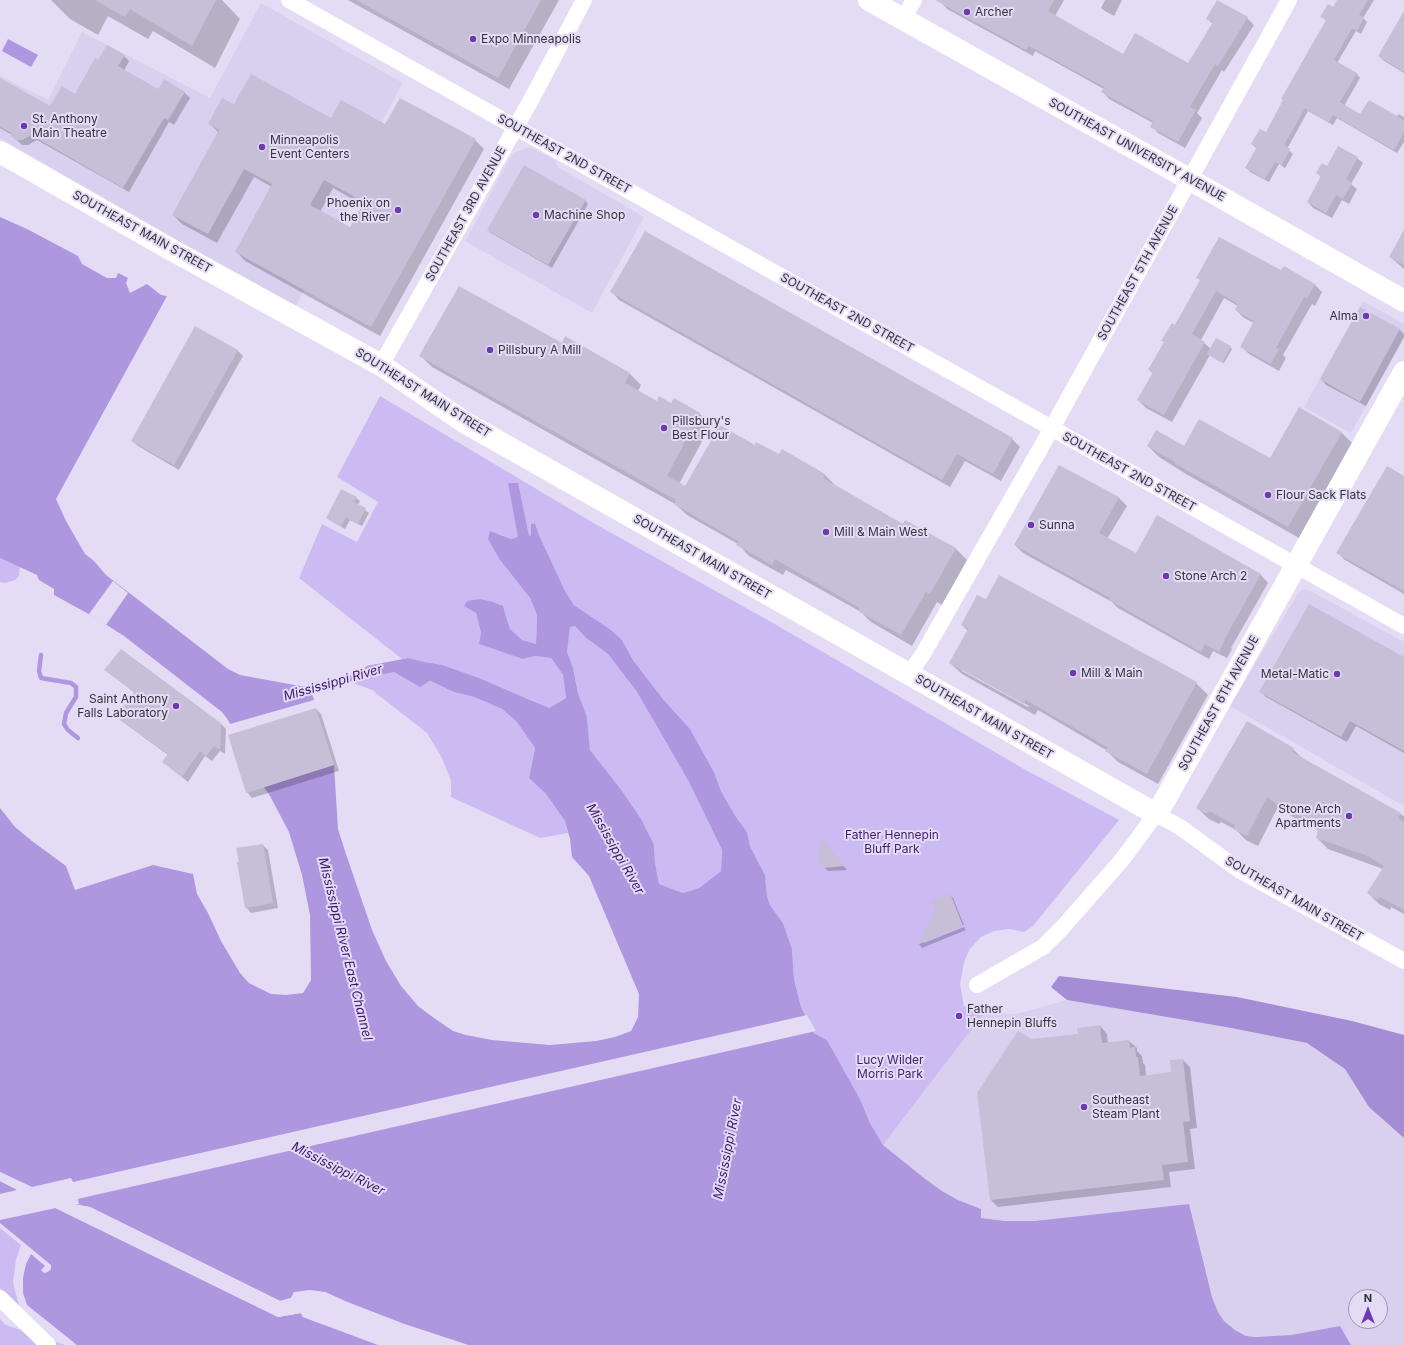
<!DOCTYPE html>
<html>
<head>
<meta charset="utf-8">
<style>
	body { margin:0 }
	#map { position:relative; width:1404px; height:1345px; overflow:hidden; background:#e4dcf5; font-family:Inter,sans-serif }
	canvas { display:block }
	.north { position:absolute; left:1348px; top:1289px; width:40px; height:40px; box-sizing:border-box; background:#e4dcf5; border:1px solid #9e98ab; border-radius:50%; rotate:0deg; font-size:11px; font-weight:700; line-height:16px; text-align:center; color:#35323c }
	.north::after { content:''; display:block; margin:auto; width:14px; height:18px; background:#6d3ab2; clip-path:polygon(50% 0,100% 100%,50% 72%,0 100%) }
</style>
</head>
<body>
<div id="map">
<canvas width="1404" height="1345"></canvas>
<div class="north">N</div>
</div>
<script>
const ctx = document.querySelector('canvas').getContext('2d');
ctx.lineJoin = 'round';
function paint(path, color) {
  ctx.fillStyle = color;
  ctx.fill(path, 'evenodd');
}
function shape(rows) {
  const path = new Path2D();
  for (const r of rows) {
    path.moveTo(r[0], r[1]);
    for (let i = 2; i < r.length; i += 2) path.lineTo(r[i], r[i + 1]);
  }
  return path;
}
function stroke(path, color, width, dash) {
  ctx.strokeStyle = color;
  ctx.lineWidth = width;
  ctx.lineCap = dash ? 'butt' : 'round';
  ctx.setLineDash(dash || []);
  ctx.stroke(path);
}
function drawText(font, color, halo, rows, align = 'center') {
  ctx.font = font + ' Inter,sans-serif';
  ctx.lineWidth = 4;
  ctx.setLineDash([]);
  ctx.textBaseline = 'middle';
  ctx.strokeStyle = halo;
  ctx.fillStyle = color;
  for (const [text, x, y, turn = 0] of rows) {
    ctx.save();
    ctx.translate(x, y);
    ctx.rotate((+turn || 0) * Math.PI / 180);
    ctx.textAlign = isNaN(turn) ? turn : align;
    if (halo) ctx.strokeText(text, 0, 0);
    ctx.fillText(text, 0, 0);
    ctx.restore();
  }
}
const built = shape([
	[261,3,403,83,375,135,383,140,295,308,0,138,0,76,48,100,82,32,210,98],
	[530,147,555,160,558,167,644,217,592,313,465,241,513,153],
	[1363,301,1404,324,1404,338,1351,433,1304,407],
	[1303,589,1309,590,1404,642,1404,806,1230,706,1297,595],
	[1067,1000,1226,1027,1307,1043,1404,1075,1404,1345,1351,1345,1340,1326,1291,1335,1272,1337,1246,1336,1235,1330,1224,1321,1218,1312,1212,1297,1201,1258,1035,1221,1005,1221,981,1218,981,1209,958,1200,942,1191,924,1178,883,1145,984,1013,1016,1014],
	[1356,1297,1380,1297,1380,1321,1356,1321]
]);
const green = shape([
	[380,396,597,525,773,623,1024,769,1119,820,1033,926,1024,932,1009,929,994,931,981,937,969,950,964,963,960,984,964,1006,984,1013,883,1145,870,1123,860,1099,827,1040,814,1033,801,1007,794,979,792,949,783,923,770,905,767,896,765,875,750,846,747,832,736,817,721,791,714,772,690,729,663,699,633,660,622,640,611,630,574,605,566,593,539,535,535,523,531,524,531,536,511,539,499,534,500,560,530,598,537,615,536,645,522,640,510,629,503,606,476,613,481,633,523,659,535,656,551,658,563,675,566,698,549,708,479,678,408,658,402,659,299,578,322,524,357,542,378,502,337,477],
	[0,558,20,567,19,576,15,580,5,583,0,582],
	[575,626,586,638,608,654,637,692,689,782,722,850,721,871,699,888,683,893,659,884,655,863,654,845,605,770,590,750,587,717,578,693,573,668,566,652,570,627],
	[394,672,429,681,454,692,474,697,502,709,516,721,535,748,529,778,546,794,565,821,568,833,540,838,451,797,451,781,442,758,427,733,372,690,356,684,352,681],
	[0,1228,21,1245,16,1260,13,1282,19,1306,0,1288],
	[0,1319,6,1325,65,1345,0,1345]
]);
const forest = shape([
	[1059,976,1237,997,1352,1021,1404,1035,1404,1138,1369,1107,1345,1069,1307,1043,1226,1027,1067,1000,1051,987]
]);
const water = shape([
	[8,39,38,55,31,67,2,51],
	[0,217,27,229,78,256,82,264,107,278,116,278,118,273,128,278,126,283,130,293,147,284,161,295,167,296,56,499,66,521,85,554,94,561,106,575,228,669,240,675,311,688,359,673,367,666,408,658,424,662,442,665,479,678,549,708,566,698,563,675,551,658,535,656,523,659,479,644,481,633,476,613,464,606,467,601,480,599,493,602,503,606,510,629,522,640,536,644,537,615,530,598,500,560,488,539,490,531,511,539,518,537,508,483,518,483,529,536,531,535,531,524,535,523,539,535,566,593,574,605,611,630,622,640,633,660,663,699,690,729,714,772,721,791,736,817,747,832,750,846,765,875,767,896,770,905,783,923,792,949,794,979,801,1007,814,1033,827,1040,860,1099,870,1123,883,1145,924,1178,942,1191,958,1200,981,1209,981,1218,1005,1221,1035,1221,1189,1204,1212,1297,1218,1312,1224,1321,1235,1330,1246,1336,1256,1337,1291,1335,1340,1326,1351,1345,468,1345,404,1324,347,1302,325,1292,294,1292,291,1298,280,1301,90,1207,64,1203,0,1172,0,808,15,827,32,841,66,866,75,890,153,865,193,874,197,894,208,913,221,941,240,973,249,983,271,994,286,995,303,993,311,980,310,915,302,875,289,832,270,796,264,787,334,765,338,829,346,854,372,930,386,961,401,986,418,1006,434,1018,453,1031,466,1035,492,1040,550,1045,596,1041,615,1037,631,1031,638,1017,639,994,589,876,572,857,570,839,565,821,546,794,529,778,535,748,516,721,502,709,474,697,454,692,430,681,420,687,394,672,352,681,312,694,314,700,230,724,228,720,222,712,124,636,94,617,54,595,54,589,39,580,37,575,0,558],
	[575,626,586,638,608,654,637,692,689,782,722,850,721,871,699,888,683,893,659,884,655,863,654,845,641,819,622,791,590,750,587,717,578,693,573,668,567,652,570,627],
	[0,1181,278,1317,301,1313,303,1317,378,1345,77,1345,27,1305,23,1293,23,1278,26,1264,31,1254,45,1266,41,1270,44,1273,48,1272,51,1269,51,1265,0,1223]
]);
const pier = shape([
	[113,581,128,593,106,625,89,614],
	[807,1015,816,1031,95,1195,78,1199,79,1204,75,1204,90,1207,280,1301,291,1298,294,1292,310,1290,325,1292,347,1302,404,1324,468,1345,460,1345,403,1325,346,1304,324,1294,310,1292,295,1294,292,1300,280,1303,89,1209,63,1205,0,1174,0,1172,32,1187,71,1178,73,1182],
	[0,1179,278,1315,302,1311,305,1315,379,1343,380,1345,303,1317,301,1313,278,1317,56,1208,0,1220,0,1194,17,1190,0,1181]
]);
const shadow = shape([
	[51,0,222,0,240,19,215,68,153,31,148,39,108,16,98,35,70,19],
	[348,0,559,0,509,89],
	[942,0,1064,0,1055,16,1123,55,1189,64,1213,24,1207,19,1247,18,1254,25,1224,72,1222,70,1197,113,1202,118,1185,148,1158,133,1152,126,1153,123,1109,99,1103,92,1104,89,1035,51,1033,56,947,9,941,2],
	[1105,0,1122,0,1114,16,1105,11,1101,8],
	[1338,0,1374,0,1363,18,1367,22,1361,34,1356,31,1337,63,1357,74,1360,78,1344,106,1361,115,1397,117,1398,114,1404,117,1404,142,1397,153,1337,118,1333,125,1308,111,1287,149,1293,154,1285,168,1279,164,1269,182,1250,172,1246,168,1257,149,1252,144,1266,133,1327,21,1322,17,1333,9],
	[1404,28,1404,73,1384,61,1379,56],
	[124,56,129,61,124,71,159,90,184,92,190,98,174,125,169,122,129,192,37,140,28,145,22,145,12,135,0,128,0,79,51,108,75,95,99,61],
	[400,99,475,140,484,149,380,336,245,261,236,251,272,187,254,177,217,243,182,224,173,215,219,133,209,123,234,106,385,126],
	[333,188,363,205,350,229,320,212],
	[1357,158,1363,163,1351,184,1357,189,1349,204,1342,200,1332,218,1313,208,1308,202,1322,178,1317,173,1328,167],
	[585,200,588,204,552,268,491,233,488,230],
	[1404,232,1404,269,1390,257],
	[1282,272,1314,284,1322,292,1315,306,1312,304,1283,355,1286,358,1279,371,1249,354,1241,346,1254,323,1244,318,1236,310,1238,306,1224,298,1201,340,1211,349,1230,347,1232,349,1224,363,1210,355,1172,422,1146,408,1138,400,1153,374,1149,369,1201,281,1198,278],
	[612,292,1012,439,1020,447,1001,481,965,461,950,487,619,300],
	[1360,308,1400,330,1404,334,1404,337,1366,406,1326,385,1321,379],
	[566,338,630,374,641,385,638,391,657,402,672,405,674,400,700,414,711,425,679,484,685,487,755,446,825,475,836,486,903,525,906,521,956,549,967,560,942,605,937,602,912,646,871,622,861,612,786,570,783,575,749,556,738,544,687,515,675,504,432,367,421,356,562,345],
	[237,350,243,356,179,470,138,446,132,441],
	[1341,432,1352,443,1299,538,1186,474,1159,457,1148,446,1184,447,1270,460],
	[1060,466,1119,498,1127,506,1107,539,1136,554,1158,517,1261,575,1268,583,1231,648,1232,649,1227,658,1213,651,1209,659,1118,608,1112,602,1023,553,1015,545],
	[1404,477,1404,594,1345,560,1338,553],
	[356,498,360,501,358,505,369,513,362,526,350,520,345,529,331,521,327,518],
	[962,625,1196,683,1208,695,1158,784,1118,762,1106,750,1038,710,1035,715,962,674,950,663,968,631],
	[962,669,1029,706,1028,707,962,671],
	[1404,658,1404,753,1356,726,1347,742,1266,697,1261,692],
	[106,670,221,724,226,729,225,754,220,751,212,761,205,756,188,782,163,762,168,755,123,722,117,717,135,693],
	[316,709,321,714,339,771,252,798,247,792],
	[1293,749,1305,761,1404,816,1404,914,1391,907,1390,910,1379,904,1368,893,1383,869,1328,849,1317,838,1319,831,1291,816,1278,807,1258,846,1246,840,1236,830,1221,822,1219,824,1209,819,1197,808],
	[823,842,847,870,828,871,824,867],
	[263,845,268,850,278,908,251,913,246,907],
	[949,894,953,898,964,925,924,941,924,943,964,927,966,930,922,948,919,944,936,911],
	[1100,1026,1107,1034,1108,1043,1129,1041,1137,1048,1137,1051,1142,1056,1143,1063,1145,1065,1146,1076,1172,1073,1183,1060,1190,1067,1197,1128,1190,1129,1195,1169,1169,1172,1171,1187,998,1207,991,1200,1031,1040,1079,1034]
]);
const stream = shape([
	[41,655,39,671,41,678,71,683,76,687,76,697,66,713,64,724,68,730,78,738]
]);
const building = shape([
	[95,0,216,0,192,46,130,9,125,17],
	[356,0,541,0,498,78],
	[935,0,1054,0,1048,11,1123,54,1135,33,1188,63,1213,22,1206,19,1217,0,1248,17,1218,66,1215,64,1190,107,1196,110,1178,142,1150,127,1153,121,1101,92,1104,87,1029,46,1026,50],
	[1337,0,1368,0,1359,15,1364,18,1357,31,1352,28,1334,60,1357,73,1340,102,1360,114,1369,100,1404,120,1404,132,1394,150,1333,115,1329,123,1305,108,1284,145,1290,149,1282,165,1275,162,1265,179,1245,168,1257,147,1251,144,1260,129,1266,132,1283,100,1281,99,1326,20,1320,17,1328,4,1333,7],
	[1404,11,1404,72,1378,56],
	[107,45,125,55,118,66,158,89,164,79,185,92,168,120,164,118,123,188,31,135,22,140,16,140,11,136,11,133,0,127,0,78,50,106,62,86,75,94,95,58,98,60],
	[251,74,331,118,341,100,385,124,400,98,476,139,371,327,235,252,272,184,244,169,208,234,172,215,219,130,208,124,222,98,234,104],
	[324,180,364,202,350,227,310,205],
	[1338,146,1358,157,1346,179,1352,183,1343,199,1336,195,1326,213,1307,202,1321,176,1316,173,1322,163,1327,166],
	[524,165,586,200,548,265,487,230],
	[1404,230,1404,265,1389,257],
	[645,231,1013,438,993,474,957,454,942,480,610,292],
	[1219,237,1281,270,1284,266,1315,284,1307,298,1304,297,1276,348,1279,349,1271,364,1240,347,1254,321,1235,310,1238,304,1216,291,1192,334,1205,342,1164,415,1137,400,1153,372,1148,370,1164,342,1161,341,1172,323,1175,325,1200,280,1196,278],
	[459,286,562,343,565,336,630,373,625,383,657,401,659,396,671,403,674,398,700,413,667,476,685,486,720,425,755,445,756,442,779,454,782,449,825,474,823,478,903,524,905,520,956,548,930,594,926,592,901,635,858,611,860,608,775,559,772,565,736,545,738,541,674,504,676,500,419,356],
	[1360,307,1400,329,1360,402,1320,379],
	[195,326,238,350,174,465,131,441],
	[1216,338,1231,346,1222,363,1207,354],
	[1299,407,1342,432,1288,527,1174,463,1175,462,1147,446,1156,430,1184,446,1199,419,1270,458],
	[1059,465,1119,497,1099,533,1136,553,1157,515,1261,574,1224,640,1225,640,1219,652,1205,644,1201,652,1109,600,1110,598,1014,545],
	[1387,466,1404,476,1404,591,1336,553],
	[341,489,357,497,354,502,366,508,358,524,346,517,341,526,326,518],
	[999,575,1197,682,1147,774,1105,751,1107,747,1026,700,1024,704,949,663,968,629,961,625,977,595,986,599],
	[1309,604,1404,657,1404,751,1350,721,1341,737,1259,692],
	[121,649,221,723,220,750,214,746,206,756,200,751,182,777,162,762,168,754,116,717,134,692,104,670],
	[316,708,334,765,246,793,228,735],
	[1247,721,1294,748,1292,752,1401,813,1398,818,1404,822,1404,910,1380,897,1378,900,1367,893,1384,866,1368,856,1316,838,1319,826,1278,805,1267,797,1247,836,1233,829,1235,825,1209,811,1207,814,1196,808],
	[820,838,832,852,845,866,824,868,818,860],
	[263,844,273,903,245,908,237,862,239,862,236,848],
	[950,893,963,926,917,945,935,911,931,901],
	[1100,1025,1102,1043,1129,1040,1130,1048,1135,1047,1136,1057,1138,1057,1140,1076,1171,1072,1170,1060,1183,1059,1190,1121,1183,1122,1188,1162,1162,1165,1164,1180,990,1200,977,1093,1018,1031,1032,1039,1078,1034,1077,1028]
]);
const street = shape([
	[289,0,1404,626],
	[903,19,914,0],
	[381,365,531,100,584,0],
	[909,674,923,654,1052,428,1289,0],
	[977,985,1043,947,1062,928,1121,861,1156,814,1180,827,1239,870,1404,961],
	[0,1298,48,1345]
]);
const secondary = shape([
	[869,0,1171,169,1404,301],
	[0,152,170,249,381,365,464,422,1156,814,1166,798,1404,372]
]);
const markers = [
	[967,12,4,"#6d3ab2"],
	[473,39,4,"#6d3ab2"],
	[24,126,4,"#6d3ab2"],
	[262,147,4,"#6d3ab2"],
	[398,210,4,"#6d3ab2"],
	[536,215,4,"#6d3ab2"],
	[1366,316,4,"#6d3ab2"],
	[490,350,4,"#6d3ab2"],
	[664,428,4,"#6d3ab2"],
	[1268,495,4,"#6d3ab2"],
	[1031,525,4,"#6d3ab2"],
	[826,532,4,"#6d3ab2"],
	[1166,576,4,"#6d3ab2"],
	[1073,673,4,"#6d3ab2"],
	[1337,674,4,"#6d3ab2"],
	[176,706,4,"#6d3ab2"],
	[1349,816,4,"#6d3ab2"],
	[959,1016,4,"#6d3ab2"],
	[1084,1107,4,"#6d3ab2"]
];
const poiNames = [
	["Archer",975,12],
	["Expo Minneapolis",481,39],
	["St. Anthony",32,119],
	["Main Theatre",32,133],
	["Minneapolis",270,140],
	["Event Centers",270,154],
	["Phoenix on",390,203,"right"],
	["the River",390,217,"right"],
	["Machine Shop",544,215],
	["Alma",1358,316,"right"],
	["Pillsbury A Mill",498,350],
	["Pillsbury's",672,421],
	["Best Flour",672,435],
	["Flour Sack Flats",1276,495],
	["Sunna",1039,525],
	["Mill & Main West",834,532],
	["Stone Arch 2",1174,576],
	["Mill & Main",1081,673],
	["Metal-Matic",1329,674,"right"],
	["Saint Anthony",168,699,"right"],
	["Falls Laboratory",168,713,"right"],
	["Stone Arch",1341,809,"right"],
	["Apartments",1341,823,"right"],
	["Father",967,1009],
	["Hennepin Bluffs",967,1023],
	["Southeast",1092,1100],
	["Steam Plant",1092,1114]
];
const streetNames = [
	["SOUTHEAST UNIVERSITY AVENUE",1137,150,29],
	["SOUTHEAST 2ND STREET",564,154,29],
	["SOUTHEAST 3RD AVENUE",466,214,-61],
	["SOUTHEAST MAIN STREET",142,232,29],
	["SOUTHEAST 5TH AVENUE",1138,273,-61],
	["SOUTHEAST 2ND STREET",847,313,29],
	["SOUTHEAST MAIN STREET",423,393,32],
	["SOUTHEAST 2ND STREET",1129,472,29],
	["SOUTHEAST MAIN STREET",702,557,30],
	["SOUTHEAST 6TH AVENUE",1219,703,-61],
	["SOUTHEAST MAIN STREET",984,717,30],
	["SOUTHEAST MAIN STREET",1294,899,30]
];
const parkNames = [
	["Father Hennepin",892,835],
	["Bluff Park",892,849],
	["Lucy Wilder",890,1060],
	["Morris Park",890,1074]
];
const waterNames = [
	["Mississippi River",333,683,-16],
	["Mississippi River",615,849,60],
	["Mississippi River East Channel",345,949,76],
	["Mississippi River",728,1149,-79],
	["Mississippi River",338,1169,27]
];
paint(built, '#d9d0ef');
paint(green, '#ccbbf3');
paint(forest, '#a58dd5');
paint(water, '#af97e0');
paint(pier, '#e4dcf5');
paint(shadow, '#0003');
stroke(stream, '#af97e0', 4.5);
paint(building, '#c6bfd7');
stroke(street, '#fff', 16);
stroke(secondary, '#fff', 22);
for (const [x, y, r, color] of markers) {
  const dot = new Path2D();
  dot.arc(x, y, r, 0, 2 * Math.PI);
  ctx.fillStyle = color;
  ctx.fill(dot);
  stroke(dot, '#e4dcf5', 1.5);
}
drawText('12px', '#35323c', '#e4dcf5', poiNames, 'left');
drawText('12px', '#35323c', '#e4dcf5', streetNames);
drawText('12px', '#411b70', '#e4dcf5', parkNames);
drawText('italic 13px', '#3f186d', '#e4dcf5', waterNames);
</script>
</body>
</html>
